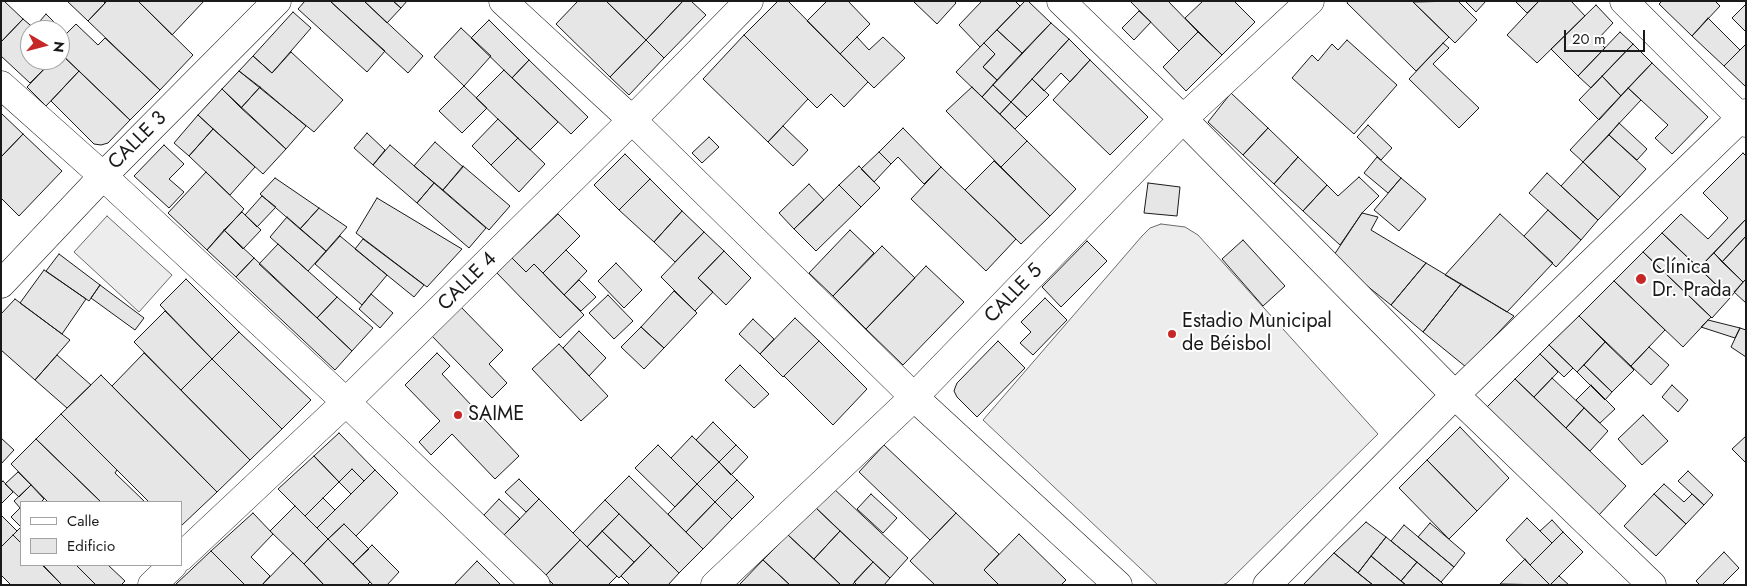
<!DOCTYPE html>
<html>
<head>
<meta charset="utf-8">
<style>
	body { margin:0 }
	#map { position:relative; width:1747px; height:586px; overflow:hidden; background:#fff; font-family:Jost,sans-serif }
	canvas { display:block }
	.frame { position:absolute; inset:0; border:2px solid #1a1a1a; pointer-events:none }
	.legend { position:absolute; left:20px; top:501px; width:162px; height:65px; box-sizing:border-box; background:#fff; border:1px solid #a3a3a3; margin:0; padding:6px 9px; list-style:none; font-size:15px; color:#1a1a1a }
	.legend li { display:flex; align-items:center; gap:10px; height:25px }
	.legend b { width:25px; border:1px solid #a3a3a3 }
	.north { position:absolute; left:20px; top:20px; width:50px; height:50px; box-sizing:border-box; background:#fff; border:1px solid #a3a3a3; border-radius:50%; rotate:98deg; font-size:14px; font-weight:700; line-height:20px; text-align:center; color:#1a1a1a }
	.north::after { content:''; display:block; margin:auto; width:18px; height:22px; background:#c62828; clip-path:polygon(50% 0,100% 100%,50% 72%,0 100%) }
	.scale { position:absolute; left:1564px; top:30px; width:81px; height:22px; box-sizing:border-box; border:2px solid #1a1a1a; border-top:0; padding-left:6px; font-size:15px; line-height:18px; white-space:nowrap; color:#1a1a1a; -webkit-text-stroke:4px #fff; paint-order:stroke }
</style>
</head>
<body>
<div id="map">
<canvas width="1747" height="586"></canvas>
<div class="frame"></div>
<ul class="legend">
<li><b style="height:6px;background:#fff"></b>Calle</li>
<li><b style="height:14px;background:#e6e6e6"></b>Edificio</li>
</ul>
<div class="north">N</div>
<div class="scale">20 m</div>
</div>
<script>
const ctx = document.querySelector('canvas').getContext('2d');
ctx.lineJoin = 'round';
function paint(path, color) {
  ctx.fillStyle = color;
  ctx.fill(path, 'evenodd');
}
function shape(rows) {
  const path = new Path2D();
  for (const r of rows) {
    path.moveTo(r[0], r[1]);
    for (let i = 2; i < r.length; i += 2) path.lineTo(r[i], r[i + 1]);
  }
  return path;
}
function stroke(path, color, width, dash) {
  ctx.strokeStyle = color;
  ctx.lineWidth = width;
  ctx.lineCap = dash ? 'butt' : 'round';
  ctx.setLineDash(dash || []);
  ctx.stroke(path);
}
function drawText(font, color, halo, rows, align = 'center') {
  ctx.font = font + ' Jost,sans-serif';
  ctx.lineWidth = 4;
  ctx.setLineDash([]);
  ctx.textBaseline = 'middle';
  ctx.strokeStyle = halo;
  ctx.fillStyle = color;
  for (const [text, x, y, turn = 0] of rows) {
    ctx.save();
    ctx.translate(x, y);
    ctx.rotate((+turn || 0) * Math.PI / 180);
    ctx.textAlign = isNaN(turn) ? turn : align;
    if (halo) ctx.strokeText(text, 0, 0);
    ctx.fillText(text, 0, 0);
    ctx.restore();
  }
}
const built = shape([
	[107,216,172,275,139,312,74,252,107,216],
	[1161,224,1185,227,1198,235,1378,434,1227,583,1222,585,1158,585,983,420,1142,236,1150,228,1161,224]
]);
const building = shape([
	[1,1,4,1,23,19,1,42,1,1],
	[67,1,103,1,105,3,88,21,67,1],
	[107,1,138,1,193,55,160,90,88,21,107,1],
	[138,1,204,1,172,35,138,1],
	[305,1,330,1,385,51,367,72,298,9,305,1],
	[330,1,364,1,423,56,408,73,330,1],
	[364,1,393,1,401,8,387,23,364,1],
	[393,1,407,1,401,8,393,1],
	[578,1,606,1,646,40,610,77,556,24,578,1],
	[606,1,683,1,646,40,606,1],
	[683,1,691,1,706,15,664,58,646,40,683,1],
	[778,1,788,1,868,82,844,107,831,94,817,108,744,35,778,1],
	[827,1,848,1,870,24,840,54,807,21,827,1],
	[913,1,954,1,956,3,937,24,913,1],
	[982,1,1015,1,1020,6,980,47,959,25,982,1],
	[1025,1,1028,1,1051,23,1022,53,997,30,1025,1],
	[1130,1,1168,1,1198,32,1179,51,1130,1],
	[1203,1,1234,1,1255,22,1222,55,1185,18,1203,1],
	[1348,1,1412,1,1449,37,1416,71,1347,3,1348,1],
	[1458,1,1477,20,1455,43,1413,2,1458,1],
	[1465,1,1486,1,1476,12,1465,1],
	[1515,1,1539,1,1527,13,1515,1],
	[1539,1,1571,1,1585,16,1537,63,1507,35,1539,1],
	[1662,1,1715,1,1720,6,1692,36,1659,4,1662,1],
	[1746,4,1746,32,1732,18,1746,4],
	[1596,5,1613,23,1597,40,1605,48,1578,76,1551,49,1596,5],
	[1139,11,1151,22,1134,40,1122,28,1139,11],
	[293,12,311,28,272,73,253,56,293,12],
	[46,14,66,34,76,24,98,45,105,38,160,90,130,120,60,53,60,30,36,30,34,28,46,14],
	[1708,18,1740,50,1724,66,1692,36,1708,18],
	[23,19,36,30,30,30,30,60,53,60,30,83,1,56,1,42,23,19],
	[489,20,529,60,512,78,471,38,489,20],
	[1051,23,1069,39,1011,102,993,85,1051,23],
	[461,28,491,56,464,86,434,57,461,28],
	[997,30,1022,53,997,80,983,67,995,54,984,43,997,30],
	[1198,32,1222,55,1186,91,1163,67,1198,32],
	[1620,32,1633,44,1591,88,1578,76,1620,32],
	[744,35,808,99,768,142,703,79,744,35],
	[857,37,869,50,883,37,905,58,874,88,840,54,857,37],
	[1069,39,1090,60,1070,82,1061,73,1044,91,1032,79,1069,39],
	[646,40,664,58,629,95,610,77,646,40],
	[1347,40,1397,85,1354,134,1292,78,1312,55,1318,61,1332,44,1338,50,1347,40],
	[984,43,995,54,983,67,997,80,982,97,956,72,984,43],
	[1443,43,1449,48,1433,64,1479,108,1459,128,1409,79,1443,43],
	[1633,44,1652,63,1621,96,1602,76,1633,44],
	[1746,44,1746,87,1724,66,1746,44],
	[291,52,343,100,314,132,239,71,253,56,272,73,291,52],
	[60,53,79,71,46,106,27,87,53,60,60,60,60,53],
	[529,60,588,117,571,134,512,78,529,60],
	[1090,60,1148,117,1110,155,1053,100,1090,60],
	[1652,63,1708,117,1672,154,1655,138,1668,125,1628,88,1652,63],
	[504,70,558,122,530,150,476,98,504,70],
	[79,71,130,120,108,143,101,145,94,144,51,101,79,71],
	[239,71,260,87,241,108,222,89,239,71],
	[1602,76,1621,96,1599,120,1579,100,1602,76],
	[1032,79,1049,95,1027,117,1011,102,1032,79],
	[993,85,1011,102,1000,114,982,97,993,85],
	[464,86,487,108,462,133,439,111,464,86],
	[260,87,306,126,286,149,241,108,260,87],
	[972,87,1027,141,1001,167,946,111,972,87],
	[1628,88,1641,100,1583,162,1570,150,1628,88],
	[222,89,286,149,263,174,198,115,222,89],
	[1231,93,1268,128,1243,155,1208,122,1231,93],
	[1011,102,1027,117,1015,129,1000,114,1011,102],
	[1,113,23,134,1,157,1,113],
	[198,115,213,129,189,156,174,143,198,115],
	[498,119,518,138,491,165,472,146,498,119],
	[1619,123,1647,149,1637,160,1609,135,1619,123],
	[1368,125,1392,148,1381,160,1357,137,1368,125],
	[783,126,808,150,793,166,768,142,783,126],
	[903,128,941,167,924,184,898,157,891,164,879,152,903,128],
	[1268,128,1298,157,1274,184,1243,155,1268,128],
	[213,129,255,167,230,195,189,156,213,129],
	[367,133,385,150,373,165,354,148,367,133],
	[23,134,62,171,19,216,1,198,1,157,23,134],
	[1609,135,1646,169,1620,197,1583,162,1609,135],
	[709,137,719,147,702,163,692,153,709,137],
	[518,138,545,164,519,192,491,165,518,138],
	[1027,141,1076,189,1050,216,1001,167,1027,141],
	[435,142,463,167,443,190,414,166,435,142],
	[164,145,184,164,169,179,184,192,169,208,134,176,164,145],
	[390,145,434,183,417,203,373,165,390,145],
	[879,152,891,164,874,182,861,169,879,152],
	[1743,153,1746,156,1746,219,1699,268,1662,233,1681,214,1708,239,1728,218,1703,193,1743,153],
	[625,154,650,179,619,210,594,185,625,154],
	[1298,157,1327,185,1303,211,1274,184,1298,157],
	[1377,157,1401,178,1388,193,1364,173,1377,157],
	[994,161,1050,216,1021,244,965,190,994,161],
	[1583,162,1620,197,1598,220,1561,186,1583,162],
	[463,166,510,206,489,230,443,190,463,166],
	[859,166,880,188,861,207,839,185,859,166],
	[941,167,1016,239,986,271,911,199,941,167],
	[206,172,244,209,207,250,168,213,206,172],
	[1547,173,1598,220,1581,240,1529,193,1547,173],
	[1359,177,1379,196,1362,213,1340,245,1303,211,1327,185,1338,196,1359,177],
	[275,178,319,208,300,229,260,194,275,178],
	[1401,178,1426,199,1399,231,1374,210,1401,178],
	[650,179,682,211,654,242,619,210,650,179],
	[434,183,486,228,469,248,417,203,434,183],
	[1148,183,1180,187,1177,216,1144,213,1148,183],
	[809,184,824,200,794,229,779,213,809,184],
	[839,185,861,207,816,251,794,229,839,185],
	[262,196,276,207,257,227,245,215,262,196],
	[377,198,462,249,427,287,356,233,377,198],
	[319,208,347,227,326,251,300,229,319,208],
	[1548,210,1581,240,1556,267,1524,236,1548,210],
	[682,211,704,232,675,262,654,242,682,211],
	[242,212,261,230,243,249,224,230,242,212],
	[1362,213,1378,217,1371,230,1426,263,1391,305,1332,258,1362,213],
	[558,214,580,236,543,273,534,264,526,272,512,258,558,214],
	[1500,214,1553,263,1507,312,1445,275,1500,214],
	[287,217,326,251,308,271,270,237,287,217],
	[1746,219,1746,236,1722,262,1714,253,1746,219],
	[224,230,254,258,236,277,207,250,224,230],
	[850,230,874,253,833,296,809,273,850,230],
	[704,232,724,251,698,278,713,292,695,311,661,277,704,232],
	[1662,233,1730,298,1712,318,1643,252,1662,233],
	[340,236,387,275,362,305,315,264,340,236],
	[1746,236,1746,279,1743,282,1722,262,1746,236],
	[363,239,424,285,414,297,355,249,363,239],
	[1243,240,1285,286,1263,306,1222,259,1243,240],
	[1087,241,1107,261,1061,307,1042,287,1087,241],
	[278,244,337,297,317,318,259,264,278,244],
	[882,246,915,278,866,329,833,296,882,246],
	[566,250,587,271,564,295,543,273,566,250],
	[724,251,751,278,726,305,698,278,724,251],
	[1643,252,1711,317,1683,347,1614,281,1643,252],
	[1714,253,1743,282,1730,298,1699,268,1714,253],
	[59,254,100,285,89,301,46,271,59,254],
	[254,258,352,351,335,370,236,277,254,258],
	[512,258,526,272,534,264,584,315,560,338,497,273,512,258],
	[616,263,642,290,624,308,598,281,616,263],
	[1426,263,1461,284,1423,332,1391,305,1426,263],
	[926,266,964,302,903,365,866,329,926,266],
	[44,270,86,299,62,334,20,303,44,270],
	[186,279,239,332,212,359,160,305,186,279],
	[1746,279,1746,303,1734,292,1746,279],
	[579,280,596,297,581,311,564,295,579,280],
	[1614,281,1665,330,1631,366,1579,316,1614,281],
	[1461,284,1514,316,1466,367,1423,332,1461,284],
	[100,285,144,318,135,330,91,298,100,285],
	[674,291,697,313,664,348,641,327,674,291],
	[371,294,393,313,380,328,359,309,371,294],
	[608,295,633,321,614,339,589,313,608,295],
	[337,297,373,328,352,351,317,318,337,297],
	[1045,298,1067,320,1033,355,1020,343,1031,332,1021,322,1045,298],
	[15,299,70,340,35,380,1,350,1,314,15,299],
	[460,306,503,350,489,364,507,383,492,398,431,335,460,306],
	[165,311,212,359,181,390,134,342,165,311],
	[1579,316,1605,342,1577,372,1549,345,1579,316],
	[795,318,819,341,783,377,760,354,795,318],
	[753,319,774,339,760,354,739,334,753,319],
	[1708,320,1740,328,1735,338,1701,327,1708,320],
	[641,327,664,348,644,369,621,347,641,327],
	[1740,328,1746,330,1746,357,1731,347,1740,328],
	[579,331,606,358,589,376,563,348,579,331],
	[239,332,311,400,282,429,212,359,239,332],
	[819,341,867,389,833,425,784,376,819,341],
	[998,341,1025,368,977,417,957,397,954,391,955,388,957,383,998,341],
	[1605,342,1634,370,1612,392,1584,365,1605,342],
	[559,344,608,396,581,421,532,369,559,344],
	[1549,345,1573,368,1564,377,1540,354,1549,345],
	[1649,347,1669,365,1651,385,1631,366,1649,347],
	[144,353,250,460,217,492,112,386,144,353],
	[437,353,450,366,442,374,519,456,495,479,452,434,431,455,419,442,440,421,405,385,437,353],
	[1540,354,1558,372,1534,397,1515,379,1540,354],
	[57,355,91,385,67,408,35,380,57,355],
	[212,359,282,429,250,460,181,390,212,359],
	[740,365,769,394,754,408,725,380,740,365],
	[1584,365,1612,392,1605,400,1577,372,1584,365],
	[101,375,217,492,181,526,181,502,149,502,61,414,101,375],
	[1552,378,1584,408,1566,428,1534,397,1552,378],
	[1515,379,1626,486,1598,516,1487,407,1515,379],
	[1591,385,1615,409,1600,423,1576,400,1591,385],
	[1672,385,1688,400,1678,412,1662,397,1672,385],
	[1584,408,1608,431,1590,451,1566,428,1584,408],
	[61,414,117,470,115,473,145,502,101,502,36,439,61,414],
	[1643,415,1668,441,1642,465,1618,439,1643,415],
	[713,422,736,445,719,462,696,440,713,422],
	[1460,427,1509,478,1477,511,1427,460,1460,427],
	[339,433,375,470,364,481,352,469,339,482,314,456,339,433],
	[692,436,719,462,697,484,671,458,692,436],
	[1746,436,1746,463,1732,449,1746,436],
	[1,438,14,450,1,464,1,438],
	[36,439,101,502,48,502,11,464,36,439],
	[658,445,697,484,675,507,635,468,658,445],
	[736,445,748,457,731,475,719,462,736,445],
	[884,445,956,513,930,540,859,472,884,445],
	[314,456,339,482,305,516,278,489,314,456],
	[1427,460,1477,511,1449,539,1399,488,1427,460],
	[719,462,737,480,715,502,697,484,719,462],
	[352,469,364,481,351,494,339,482,352,469],
	[375,470,398,493,356,536,344,524,328,539,317,528,375,470],
	[1688,471,1713,495,1704,505,1678,481,1688,471],
	[18,472,31,485,19,497,5,484,18,472],
	[629,476,703,549,679,573,605,500,629,476],
	[519,479,539,499,526,512,505,492,519,479],
	[737,480,754,497,732,519,715,502,737,480],
	[3,481,13,492,1,504,1,483,3,481],
	[697,484,715,502,686,532,668,514,697,484],
	[1664,484,1684,502,1692,494,1704,505,1686,524,1654,494,1664,484],
	[31,485,44,499,41,502,21,502,21,509,14,501,31,485],
	[833,488,908,558,890,578,815,507,833,488],
	[871,494,897,518,883,533,857,509,871,494],
	[1654,494,1686,524,1656,556,1624,526,1654,494],
	[323,498,335,510,317,528,305,516,323,498],
	[499,499,520,519,504,535,484,515,499,499],
	[539,499,580,540,545,576,504,535,539,499],
	[605,500,619,514,587,547,573,533,605,500],
	[715,502,732,519,703,549,686,532,715,502],
	[295,506,328,539,304,564,270,531,295,506],
	[815,507,840,531,814,559,788,535,815,507],
	[20,508,21,509,21,527,11,517,20,508],
	[253,513,273,534,251,557,270,576,262,585,245,585,211,551,253,513],
	[956,513,999,554,984,570,999,585,935,585,910,561,956,513],
	[619,514,651,545,634,562,602,531,619,514],
	[1,515,17,531,1,547,1,515],
	[1527,518,1552,543,1530,565,1506,540,1527,518],
	[1552,520,1563,532,1552,543,1540,531,1552,520],
	[1366,522,1386,537,1358,573,1334,553,1366,522],
	[1430,523,1465,553,1454,567,1418,537,1430,523],
	[344,524,369,549,353,564,328,539,344,524],
	[1404,525,1454,567,1441,582,1391,541,1404,525],
	[21,527,21,543,13,535,21,527],
	[602,531,634,562,619,578,587,547,602,531],
	[840,531,873,562,852,585,841,585,814,559,840,531],
	[1563,532,1583,552,1550,585,1530,565,1563,532],
	[1019,534,1066,580,1061,585,999,585,984,570,1019,534],
	[13,535,21,543,21,565,42,565,62,585,11,585,1,575,1,547,13,535],
	[788,535,841,585,790,585,763,560,788,535],
	[1386,537,1417,562,1401,581,1371,556,1386,537],
	[328,539,370,582,367,585,324,585,304,564,328,539],
	[580,540,617,576,608,585,554,585,545,576,580,540],
	[372,545,399,572,387,585,373,585,353,564,372,545],
	[651,545,679,573,668,585,630,585,621,576,651,545],
	[211,551,245,585,175,585,211,551],
	[1724,552,1739,568,1722,585,1700,585,1696,581,1724,552],
	[293,553,304,564,324,585,262,585,293,553],
	[1334,553,1358,573,1373,585,1303,585,1334,553],
	[1371,556,1401,581,1406,585,1373,585,1358,573,1371,556],
	[1525,559,1530,565,1550,585,1500,584,1525,559],
	[763,560,790,585,739,585,763,560],
	[477,561,501,585,454,585,477,561],
	[873,562,890,578,884,585,857,585,854,582,873,562],
	[1417,562,1441,582,1444,585,1406,585,1401,581,1417,562],
	[43,565,76,565,96,585,62,585,43,565],
	[76,565,108,565,125,581,121,585,96,585,76,565],
	[1559,576,1569,585,1550,585,1559,576]
]);
const minor = shape([
	[503,1,632,120,914,397,1118,585],
	[1061,1,1183,119,1455,395,1652,585],
	[1624,1,1746,123],
	[1,85,103,176,346,402,536,585],
	[1,284,103,176,277,1],
	[181,557,346,402,632,120,749,1],
	[152,585,173,565],
	[715,585,914,397,1183,119,1310,1],
	[1267,585,1455,395,1746,113]
]);
const markers = [
	[1641,279,6,"#c62828"],
	[1172,334,5,"#c62828"],
	[458,415,5,"#c62828"]
];
const streetNames = [
	["CALLE 3",138,141,-45],
	["CALLE 4",468,282,-45],
	["CALLE 5",1014,294,-46]
];
const poiNames = [
	["Clínica",1652,268],
	["Dr. Prada",1652,291],
	["Estadio Municipal",1182,322],
	["de Béisbol",1182,345],
	["SAIME",468,415]
];
paint(built, '#ededed');
stroke(built, '#6a6a6a', 1);
paint(building, '#e6e6e6');
stroke(building, '#1a1a1a', 1);
stroke(minor, '#1a1a1a', 29);
stroke(minor, '#fff', 28);
for (const [x, y, r, color] of markers) {
  const dot = new Path2D();
  dot.arc(x, y, r, 0, 2 * Math.PI);
  ctx.fillStyle = color;
  ctx.fill(dot);
  stroke(dot, '#fff', 2);
}
drawText('20px', '#1a1a1a', '#fff', streetNames);
drawText('20px', '#1a1a1a', '#fff', poiNames, 'left');
</script>
</body>
</html>
